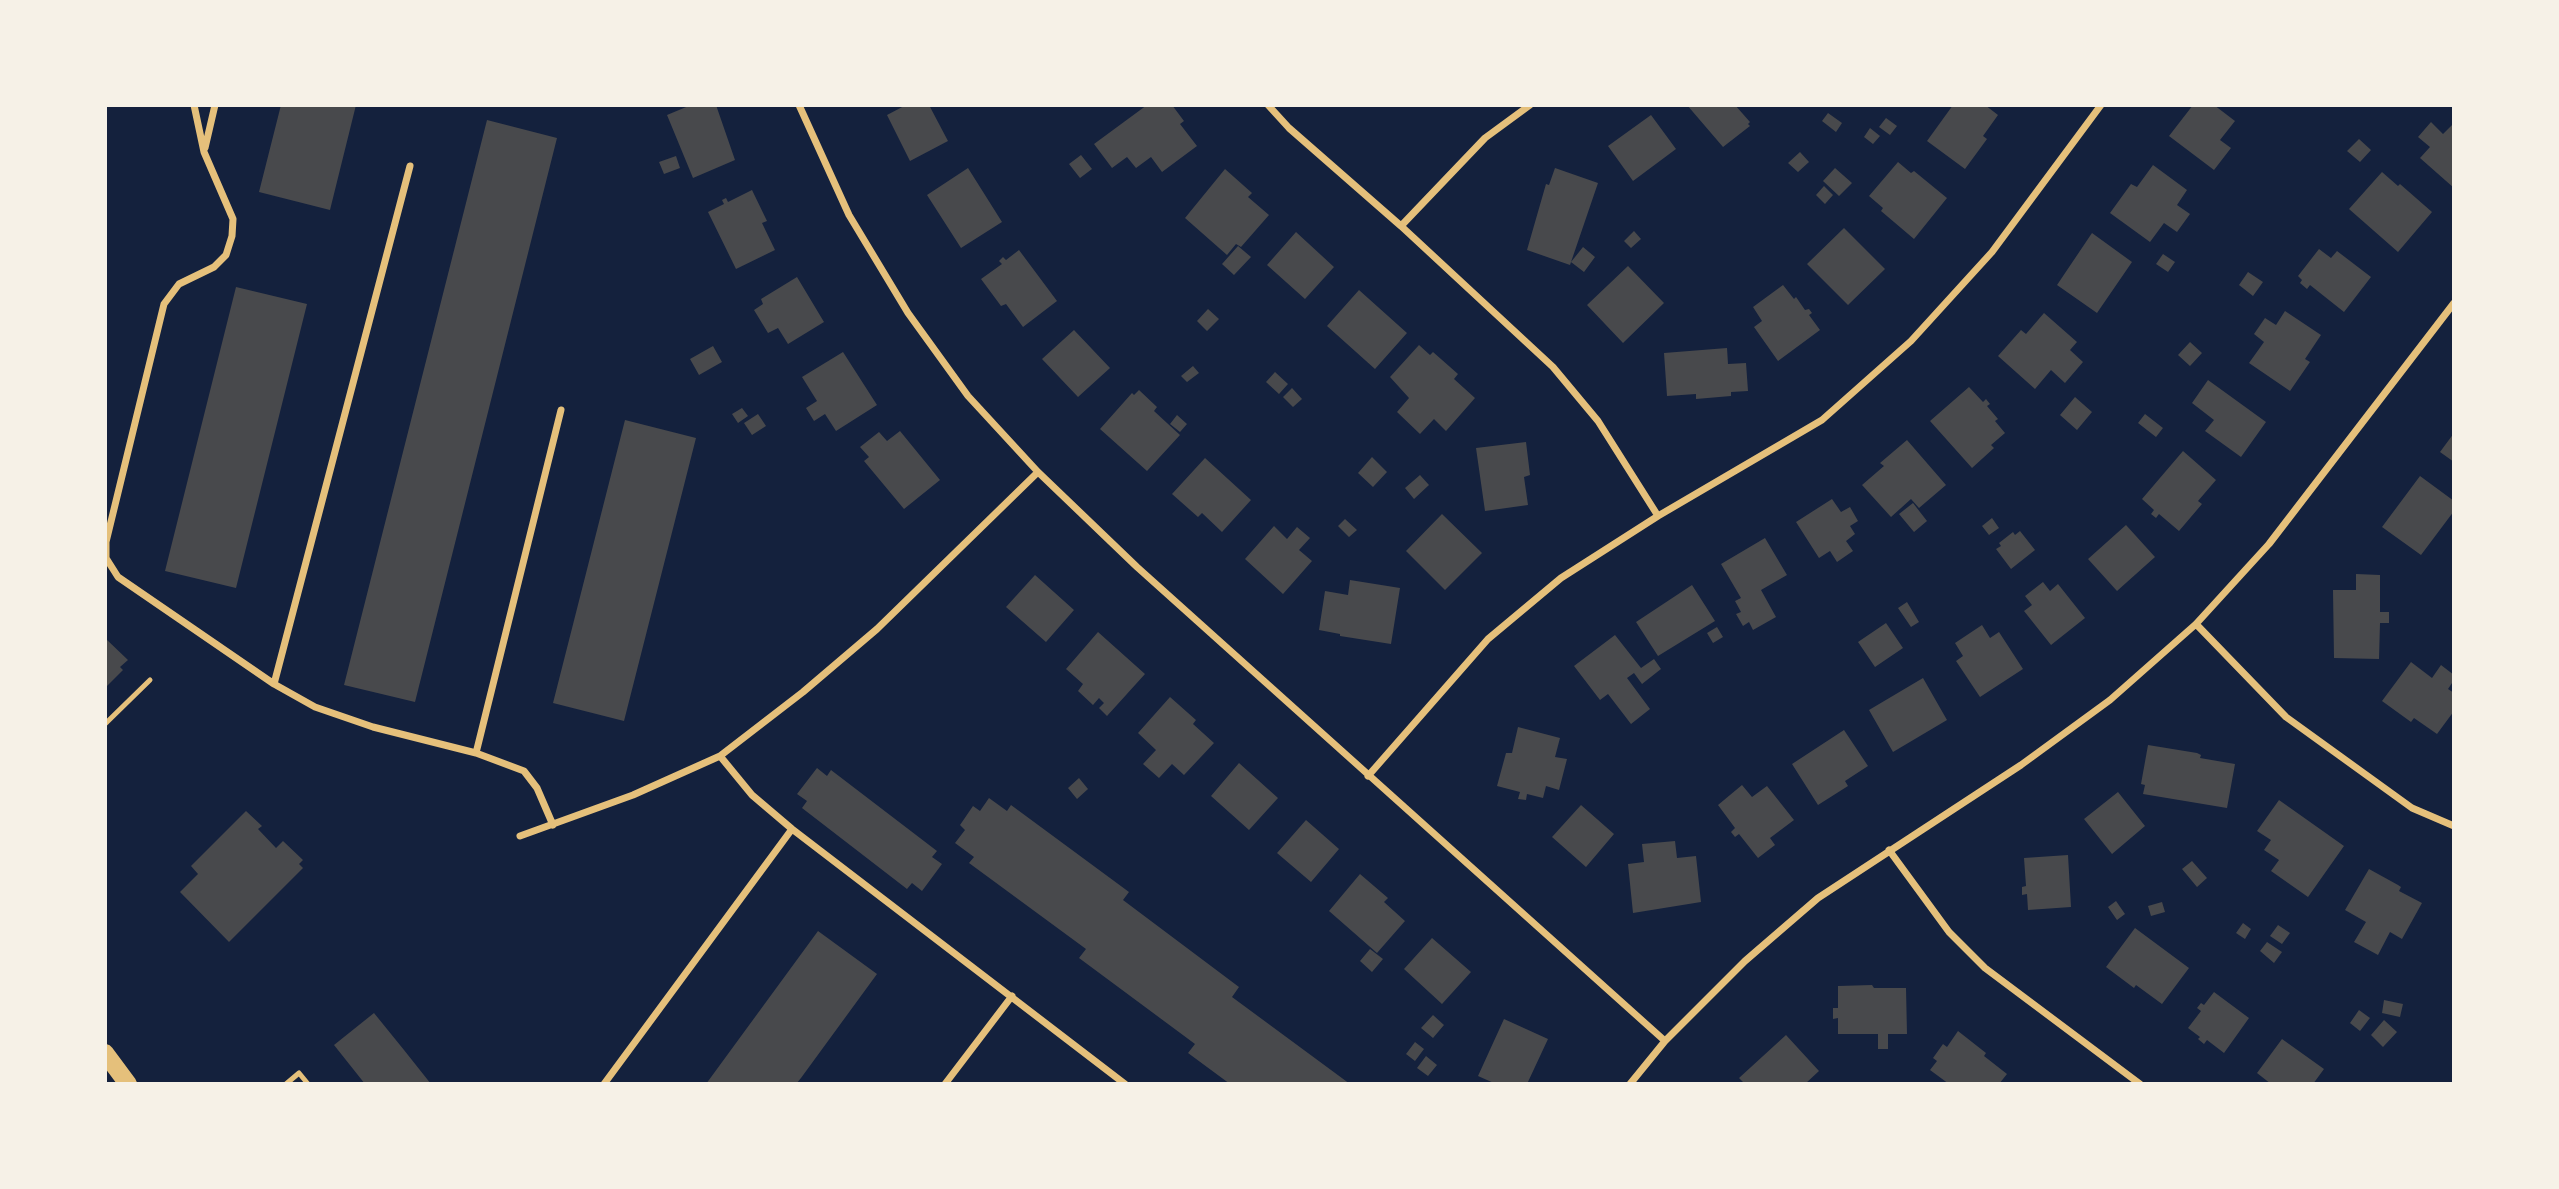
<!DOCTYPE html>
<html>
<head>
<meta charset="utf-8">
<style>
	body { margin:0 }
	#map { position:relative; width:2559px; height:1189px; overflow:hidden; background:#14213d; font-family:Jost,sans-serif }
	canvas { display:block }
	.frame { position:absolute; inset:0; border:107px solid #f6f1e7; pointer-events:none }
</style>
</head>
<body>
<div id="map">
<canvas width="2559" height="1189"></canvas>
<div class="frame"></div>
</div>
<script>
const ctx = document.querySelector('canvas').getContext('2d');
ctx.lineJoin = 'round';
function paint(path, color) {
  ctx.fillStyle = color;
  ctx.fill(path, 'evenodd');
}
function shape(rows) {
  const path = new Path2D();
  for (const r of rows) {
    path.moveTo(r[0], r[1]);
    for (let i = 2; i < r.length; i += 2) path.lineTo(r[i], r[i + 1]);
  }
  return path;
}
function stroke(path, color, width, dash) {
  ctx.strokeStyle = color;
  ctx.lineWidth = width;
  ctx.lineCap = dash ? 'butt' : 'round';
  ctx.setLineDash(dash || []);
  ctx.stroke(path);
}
const building = shape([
	[281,105,356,105,330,210,259,192],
	[691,105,716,105,735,160,693,178,667,115],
	[906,105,929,105,948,141,910,161,887,115],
	[1147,105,1172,105,1184,121,1180,124,1197,146,1162,172,1151,157,1136,168,1127,157,1112,168,1094,144],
	[1687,105,1735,105,1750,122,1748,124,1750,126,1723,147],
	[1953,105,1985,105,1998,115,1983,136,1987,139,1965,169,1927,141],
	[2193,105,2214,105,2235,121,2220,140,2231,148,2214,170,2169,136],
	[1828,113,1842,123,1836,132,1822,121],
	[1651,115,1676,149,1633,181,1608,146],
	[1886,118,1897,126,1890,135,1879,127],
	[487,120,557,138,415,702,344,685],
	[2431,122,2443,134,2454,123,2454,188,2420,158,2430,147,2418,137],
	[1870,128,1880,136,1873,144,1864,137],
	[2359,139,2371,150,2360,162,2347,151],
	[1800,152,1809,162,1798,172,1788,163],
	[1081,155,1092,169,1080,178,1069,164],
	[676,156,680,168,664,174,659,162],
	[1898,162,1911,173,1914,171,1947,198,1914,239,1881,211,1883,208,1869,196],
	[2153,165,2187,190,2177,205,2190,214,2177,232,2164,223,2150,242,2110,213,2131,184,2137,187],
	[968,168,1002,222,961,248,927,195],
	[1555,168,1598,183,1570,265,1527,250,1546,184,1549,185],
	[1835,168,1852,183,1839,196,1823,181],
	[1225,169,1252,193,1248,197,1269,215,1241,247,1236,244,1227,255,1185,218],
	[2382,172,2398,186,2400,184,2432,212,2398,252,2349,209],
	[1824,186,1833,195,1825,204,1816,195],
	[752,190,767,221,762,223,775,250,736,269,708,212,724,204,722,200,726,198,728,202],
	[1844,228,1885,269,1848,305,1807,264],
	[1634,231,1641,239,1631,248,1624,241],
	[1296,232,1334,267,1305,299,1267,265],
	[2092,233,2132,262,2097,313,2057,285],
	[1238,246,1251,257,1234,275,1222,264],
	[1583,247,1595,257,1584,272,1571,262],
	[2319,249,2331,258,2337,251,2371,277,2344,312,2310,285,2307,289,2300,283,2302,280,2298,276],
	[1019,250,1057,301,1023,327,1006,304,1001,306,981,279,1002,264,999,261,1003,257,1006,260],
	[2163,254,2175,262,2168,272,2156,264],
	[1628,266,1664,303,1623,343,1587,305],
	[2248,272,2263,282,2253,296,2239,285],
	[797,277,824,322,788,344,778,328,768,333,754,310,763,304,761,299],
	[1783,285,1794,299,1796,297,1805,310,1809,309,1812,313,1809,315,1820,330,1778,361,1754,327,1762,321,1753,307],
	[236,287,307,304,236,588,165,571],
	[1359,290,1407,333,1375,369,1327,326],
	[1208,309,1219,319,1207,331,1197,321],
	[2285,311,2321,335,2305,359,2310,362,2290,391,2249,363,2264,342,2254,334,2265,318,2276,325],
	[2044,313,2077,342,2070,350,2083,362,2065,383,2051,370,2035,389,1998,356,2021,330,2026,334],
	[1074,330,1110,368,1078,397,1042,359],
	[2190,342,2202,353,2190,366,2178,355],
	[1419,345,1430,355,1433,352,1458,374,1454,379,1475,398,1446,431,1434,419,1420,434,1397,412,1409,398,1390,377],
	[713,346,722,362,699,375,690,359],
	[1727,348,1728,364,1746,363,1748,391,1731,392,1731,396,1696,399,1696,394,1667,396,1664,353],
	[843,352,877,405,836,431,825,414,814,421,806,408,817,401,802,377],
	[1193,366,1199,373,1187,382,1181,376],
	[1275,372,1288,384,1279,394,1266,382],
	[2208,380,2266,422,2241,457,2205,431,2214,420,2192,403],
	[1969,387,1983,402,1986,399,1990,404,1987,406,1998,419,1995,421,2005,433,1991,445,1994,448,1972,468,1930,421],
	[1292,388,1302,399,1293,407,1283,397],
	[1139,390,1157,407,1154,411,1180,435,1147,471,1100,429,1132,393,1134,395],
	[2075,397,2092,412,2077,430,2060,415],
	[742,408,748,416,738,423,732,414],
	[758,414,766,426,752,435,744,423],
	[2145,414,2163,428,2156,437,2138,423],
	[1177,415,1187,424,1180,432,1170,424],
	[625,420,696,438,624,721,553,703],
	[900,431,940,480,904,509,864,461,869,457,860,447,879,432,887,441],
	[2454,433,2454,462,2440,452],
	[1907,440,1946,485,1919,508,1911,499,1891,517,1862,485,1884,466,1880,463],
	[1526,442,1530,475,1524,477,1528,505,1485,511,1476,448],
	[2183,451,2216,480,2198,501,2202,504,2179,531,2159,514,2156,518,2151,514,2154,510,2142,499],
	[1372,457,1387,472,1373,487,1358,473],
	[1205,458,1251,500,1222,532,1202,513,1198,517,1172,494],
	[1420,475,1429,485,1414,499,1405,488],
	[2420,476,2454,501,2454,511,2421,555,2382,527],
	[1832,499,1841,512,1850,507,1858,521,1850,526,1855,534,1846,541,1853,551,1837,562,1830,551,1819,558,1796,522],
	[1913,503,1927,521,1914,532,1899,514],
	[1442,514,1482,553,1445,590,1406,551],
	[1992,518,1999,528,1989,535,1982,526],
	[1345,519,1357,530,1349,537,1338,526],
	[2126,525,2155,557,2117,591,2088,559],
	[1274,526,1287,539,1297,527,1310,538,1299,550,1312,561,1283,594,1245,559],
	[2020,531,2035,550,2011,569,1996,549,2001,546,1999,543,2013,532,2015,535],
	[1765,538,1787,575,1761,590,1776,617,1753,630,1749,622,1743,626,1736,614,1741,612,1735,601,1741,598,1721,564],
	[2356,574,2380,575,2380,612,2389,612,2389,623,2380,623,2379,659,2334,658,2333,590,2356,590],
	[1035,575,1074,610,1046,642,1006,607],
	[1350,580,1400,588,1391,644,1340,636,1340,634,1319,630,1325,591,1348,595],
	[2043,582,2050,591,2058,584,2085,618,2051,645,2024,611,2032,605,2025,596],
	[1692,585,1715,621,1658,656,1636,622],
	[1907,602,1919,622,1911,627,1898,608],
	[1886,623,1903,648,1875,667,1858,642],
	[1982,625,1990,638,1999,632,2023,669,1980,697,1956,661,1963,656,1955,643],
	[1717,627,1723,637,1713,643,1707,633],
	[1098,632,1145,674,1107,716,1099,708,1104,703,1099,698,1093,705,1078,691,1083,684,1066,669],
	[1615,635,1641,668,1654,659,1661,669,1642,684,1634,673,1627,678,1650,709,1631,724,1608,694,1600,700,1574,666],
	[105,638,128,660,120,667,123,670,105,688],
	[2411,662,2432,678,2441,665,2454,675,2454,680,2448,689,2454,693,2454,711,2437,734,2414,718,2411,722,2382,701],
	[1923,678,1947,720,1893,752,1869,710],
	[1170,697,1196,720,1193,724,1214,743,1184,775,1172,764,1159,778,1143,764,1156,750,1138,733],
	[1518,727,1560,738,1555,757,1567,759,1559,790,1546,786,1543,798,1527,794,1526,800,1518,799,1520,792,1497,786,1506,753,1512,753],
	[1844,730,1868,766,1845,781,1848,786,1818,805,1792,764],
	[2148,745,2197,753,2201,755,2200,758,2235,764,2227,808,2143,794,2145,785,2141,784],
	[1239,763,1278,798,1249,830,1211,796],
	[817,768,827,776,831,770,937,851,932,857,942,864,922,891,912,883,907,889,802,808,807,801,797,794],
	[1079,778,1088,789,1077,799,1068,788],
	[1742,785,1752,797,1767,786,1794,820,1770,838,1775,845,1758,858,1739,834,1735,837,1731,832,1735,828,1718,805],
	[2118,792,2145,826,2112,854,2084,819],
	[989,798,1007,811,1011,805,1129,892,1123,900,1239,987,1232,997,1350,1084,1230,1084,1188,1053,1195,1044,1079,958,1086,949,969,863,974,857,955,843,965,830,960,825,973,806,980,811],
	[2279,800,2344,846,2308,897,2271,871,2279,860,2264,850,2271,840,2257,831],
	[1581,805,1614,834,1586,867,1552,837],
	[246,811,262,826,258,829,276,848,283,841,303,860,299,864,303,868,229,942,180,892,198,874,191,866],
	[1306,820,1339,849,1311,882,1277,853],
	[1675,841,1677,858,1696,856,1701,902,1633,913,1628,864,1644,862,1642,844],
	[2068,855,2071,907,2028,910,2027,894,2022,895,2022,887,2026,886,2024,858],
	[2192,861,2207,878,2197,887,2182,869],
	[2369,869,2398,885,2401,887,2399,891,2422,903,2402,939,2390,932,2378,955,2354,942,2366,922,2345,910],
	[1360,874,1388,898,1384,902,1405,921,1377,953,1329,911],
	[2116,901,2125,914,2117,920,2108,907],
	[2162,902,2165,912,2151,916,2148,906],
	[2243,923,2251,929,2245,939,2236,933],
	[2278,925,2290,933,2282,944,2270,936],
	[2135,928,2189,968,2162,1004,2136,985,2134,988,2106,967],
	[818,931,877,974,801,1078,796,1084,706,1084],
	[1432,938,1471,972,1442,1004,1404,969],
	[2267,942,2282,952,2274,963,2260,951],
	[1370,949,1383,959,1372,972,1360,961],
	[1872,985,1874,988,1906,988,1907,1034,1888,1034,1888,1049,1878,1049,1878,1034,1838,1034,1838,1018,1833,1019,1833,1008,1838,1008,1838,986],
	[2214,992,2249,1018,2224,1053,2207,1040,2204,1044,2198,1039,2200,1037,2188,1028,2201,1011,2197,1008,2201,1003,2204,1005],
	[2384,1000,2403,1004,2400,1017,2382,1013],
	[2359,1010,2370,1018,2360,1031,2350,1023],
	[374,1013,404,1050,431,1084,365,1084,334,1045],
	[1433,1015,1444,1025,1433,1038,1421,1028],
	[1504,1019,1548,1039,1527,1084,1496,1084,1478,1076],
	[2384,1020,2397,1032,2383,1047,2371,1035],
	[1958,1031,1986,1053,1984,1056,2007,1074,1999,1084,1949,1084,1930,1070,1937,1061,1933,1058,1943,1044,1947,1047],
	[1786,1035,1819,1071,1805,1084,1745,1084,1739,1078],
	[2282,1039,2324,1069,2313,1084,2271,1084,2257,1073],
	[1415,1042,1424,1049,1415,1061,1406,1054],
	[1426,1056,1437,1065,1428,1076,1417,1068]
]);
const service = shape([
	[105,724,150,680],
	[286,1084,299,1073,308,1084]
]);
const minor = shape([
	[194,105,204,152,233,219,232,236,226,255,214,267,179,284,164,304,106,542,106,558,118,577,274,684,315,707,373,727,476,753,524,771,537,788,553,825],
	[799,105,849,215,908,313,968,396,1038,472,1137,567,1665,1041],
	[1268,105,1289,128,1401,226,1553,367,1598,421,1658,516],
	[205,148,215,105],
	[1401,226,1485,138,1530,105],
	[2196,624,2286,717,2412,808,2454,826],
	[274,684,410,166],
	[476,753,561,410],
	[720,756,752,795,792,829,1125,1084],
	[1368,776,1488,639,1561,578,1658,516,1822,420,1911,341,1992,252,2101,105],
	[520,836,633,795,720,756,803,692,877,629,1038,472],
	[1889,850,1949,932,1985,968,2140,1084],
	[604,1084,792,829],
	[945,1084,1012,996],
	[1630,1084,1665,1041,1745,961,1818,898,2021,765,2110,700,2196,624,2269,544,2454,303]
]);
const primary = shape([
	[105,1053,128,1084]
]);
paint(building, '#48494c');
stroke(service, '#e5c07b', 5);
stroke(minor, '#e5c07b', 7);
stroke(primary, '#e5c07b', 18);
</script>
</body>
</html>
